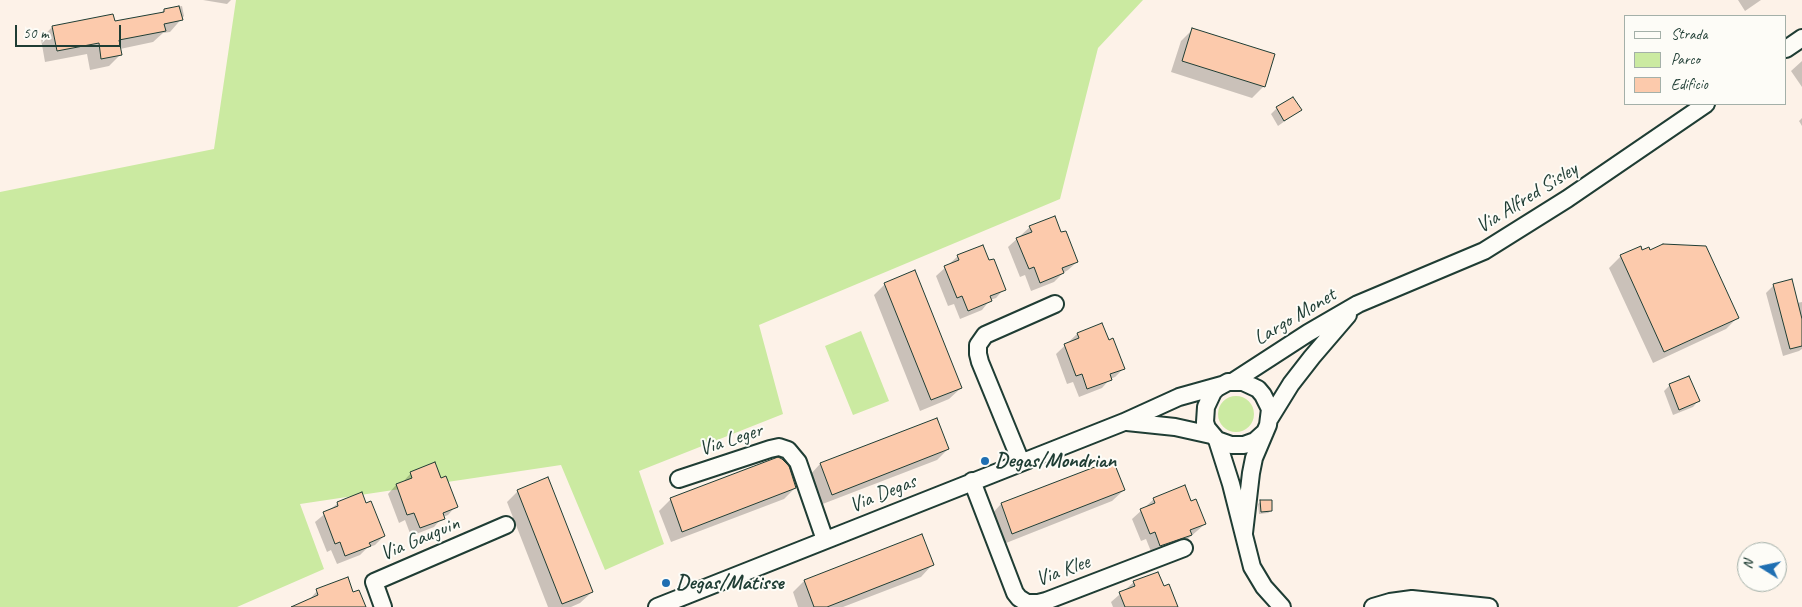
<!DOCTYPE html>
<html>
<head>
<meta charset="utf-8">
<style>
	body { margin:0 }
	#map { position:relative; width:1802px; height:607px; overflow:hidden; background:#fdf2e8; font-family:Caveat,sans-serif }
	canvas { display:block }
	.legend { position:absolute; left:1624px; top:15px; width:162px; height:90px; box-sizing:border-box; background:#fdfcf7; border:1px solid #a4b0a9; margin:0; padding:6px 9px; list-style:none; font-size:15px; color:#1f3d34 }
	.legend li { display:flex; align-items:center; gap:10px; height:25px }
	.legend b { width:25px; border:1px solid #a4b0a9 }
	.north { position:absolute; left:1737px; top:542px; width:50px; height:50px; box-sizing:border-box; background:#fdfcf7; border:1px solid #a4b0a9; border-radius:50%; rotate:280deg; font-size:14px; font-weight:700; line-height:20px; text-align:center; color:#1f3d34 }
	.north::after { content:''; display:block; margin:auto; width:18px; height:22px; background:#1f6fb2; clip-path:polygon(50% 0,100% 100%,50% 72%,0 100%) }
	.scale { position:absolute; left:15px; top:25px; width:106px; height:22px; box-sizing:border-box; border:2px solid #1f3d34; border-top:0; padding-left:6px; font-size:15px; line-height:18px; white-space:nowrap; color:#1f3d34; -webkit-text-stroke:4px #fdfcf7; paint-order:stroke }
</style>
</head>
<body>
<div id="map">
<canvas width="1802" height="607"></canvas>
<ul class="legend">
<li><b style="height:6px;background:#fdfcf7"></b>Strada</li>
<li><b style="height:14px;background:#cbeaa1"></b>Parco</li>
<li><b style="height:14px;background:#fccaac"></b>Edificio</li>
</ul>
<div class="north">N</div>
<div class="scale">50 m</div>
</div>
<script>
const ctx = document.querySelector('canvas').getContext('2d');
ctx.lineJoin = 'round';
function paint(path, color) {
  ctx.fillStyle = color;
  ctx.fill(path, 'evenodd');
}
function shape(rows) {
  const path = new Path2D();
  for (const r of rows) {
    if (r.length === 3) {
      path.moveTo(r[0] + r[2], r[1]);
      path.arc(r[0], r[1], r[2], 0, 2 * Math.PI);
      continue;
    }
    path.moveTo(r[0], r[1]);
    for (let i = 2; i < r.length; i += 2) path.lineTo(r[i], r[i + 1]);
  }
  return path;
}
function stroke(path, color, width, dash) {
  ctx.strokeStyle = color;
  ctx.lineWidth = width;
  ctx.lineCap = dash ? 'butt' : 'round';
  ctx.setLineDash(dash || []);
  ctx.stroke(path);
}
function drawText(font, color, halo, rows, align = 'center') {
  ctx.font = font + ' Caveat,sans-serif';
  ctx.lineWidth = 4;
  ctx.setLineDash([]);
  ctx.textBaseline = 'middle';
  ctx.strokeStyle = halo;
  ctx.fillStyle = color;
  for (const [text, x, y, turn = 0] of rows) {
    ctx.save();
    ctx.translate(x, y);
    ctx.rotate((+turn || 0) * Math.PI / 180);
    ctx.textAlign = isNaN(turn) ? turn : align;
    if (halo) ctx.strokeText(text, 0, 0);
    ctx.fillText(text, 0, 0);
    ctx.restore();
  }
}
const green = shape([
	[236,0,1143,0,1098,48,1060,199,759,325,783,414,639,471,664,544,605,570,561,465,300,504,324,569,237,607,0,607,0,192,214,149],
	[861,331,889,401,853,415,825,346],
	[1236,414,18]
]);
const shadow = shape([
	[203,0,231,0,227,4],
	[1738,0,1761,0,1745,11],
	[182,6,184,16,170,32,163,33,153,42,120,49,121,54,109,66,90,70,87,54,45,62,41,39,52,27,114,23,160,14,164,10],
	[1193,29,1264,86,1252,98,1171,72,1181,41],
	[1802,61,1802,87,1791,71],
	[1293,98,1300,110,1278,126,1271,114,1277,108],
	[1802,118,1802,126,1799,121],
	[1030,227,1077,262,1068,270,1063,273,1054,282,1031,291,1025,275,1020,277,1008,247],
	[1642,251,1650,252,1737,318,1726,329,1653,363,1609,268,1621,256],
	[958,256,1004,289,996,298,990,300,982,310,960,319,954,304,948,306,936,276],
	[885,284,961,388,949,399,920,411,874,295],
	[1774,285,1797,303,1802,302,1802,349,1799,351,1783,356,1766,293],
	[1077,334,1108,341,1124,368,1115,377,1110,379,1102,388,1079,397,1073,382,1067,384,1056,354],
	[1670,385,1698,401,1693,407,1673,415,1664,391],
	[937,419,948,449,937,460,820,505,809,476,820,464],
	[776,459,795,488,784,499,671,542,659,511,670,500],
	[1113,461,1124,490,1112,501,1001,545,990,516,1001,504],
	[411,473,440,480,456,506,448,515,443,517,434,527,411,536,405,520,399,523,388,494,396,485,402,483],
	[518,491,592,592,580,603,571,607,548,607,507,502],
	[1154,499,1191,503,1205,524,1182,544,1152,554,1146,539,1141,541,1132,519],
	[1261,501,1271,511,1268,513,1259,514,1258,504],
	[338,503,365,504,384,536,375,545,367,548,360,555,337,564,331,550,327,552,315,522],
	[921,535,932,565,921,577,843,607,798,607,793,592,804,581],
	[1134,582,1176,607,1113,607,1111,602],
	[317,591,353,594,365,607,298,607,309,600]
]);
const building = shape([
	[179,6,183,20,164,24,166,31,119,40,122,55,101,59,99,43,57,51,52,26,113,14,115,21,164,12,164,9,179,6],
	[1192,28,1275,54,1265,87,1182,61,1192,28],
	[1293,97,1302,110,1284,121,1276,107,1293,97],
	[1055,216,1061,232,1066,231,1078,262,1062,268,1064,273,1040,283,1034,267,1029,269,1016,238,1032,232,1029,226,1055,216],
	[1663,244,1706,246,1739,318,1664,352,1620,255,1641,246,1642,250,1649,247,1650,250,1663,244],
	[983,245,989,260,994,259,1006,290,990,296,992,301,968,311,962,296,957,298,944,266,959,260,957,255,983,245],
	[915,270,962,388,931,400,884,283,915,270],
	[1792,279,1802,319,1802,346,1790,349,1773,284,1792,279],
	[1102,323,1109,340,1113,338,1125,369,1110,374,1112,380,1087,389,1082,374,1076,376,1064,344,1079,338,1077,333,1102,323],
	[1689,376,1700,401,1679,410,1669,384,1689,376],
	[937,418,949,449,832,495,820,463,937,418],
	[778,457,782,459,789,466,796,488,682,532,670,498,778,457],
	[1113,460,1125,490,1012,534,1001,503,1113,460],
	[435,462,441,478,446,476,458,507,443,513,445,519,420,528,414,513,407,515,396,484,412,478,410,472,435,462],
	[548,477,593,592,562,604,517,490,548,477],
	[1185,485,1191,501,1196,499,1206,524,1190,530,1192,535,1160,546,1155,532,1150,534,1140,509,1155,503,1153,498,1185,485],
	[362,492,366,503,371,501,385,536,369,543,371,546,345,556,340,542,335,544,323,512,338,506,337,502,362,492],
	[1260,500,1272,500,1272,511,1261,512,1260,500],
	[922,534,934,565,827,607,814,607,804,580,922,534],
	[1158,572,1164,586,1169,584,1178,607,1125,607,1119,592,1135,586,1133,581,1158,572],
	[348,577,353,592,359,590,366,607,291,607,318,595,316,589,348,577]
]);
const minor = shape([
	[1786,49,1802,38],
	[1234,381,1308,333,1358,304,1484,251,1567,199,1706,104],
	[1270,418,1291,384,1312,357,1348,315],
	[1127,422,1175,427,1211,435],
	[1217,440,1231,484,1252,567,1264,587,1282,607],
	[1021,462,980,362,978,354,978,345,985,335,1055,304],
	[679,479,770,449,779,447,788,450,798,462,825,540],
	[972,481,1015,593,1019,598,1027,603,1038,603,1046,601,1184,548],
	[1244,533,1251,473,1254,458,1268,425,1270,409,1263,395,1258,389,1243,382,1228,382,1217,388,1213,392,1206,407,1205,422,1207,428,1217,440,1231,445,1244,445,1255,441,1265,432],
	[383,607,374,582,506,525],
	[657,607,1124,422,1179,397,1222,385],
	[1373,607,1390,602,1412,599,1489,607]
]);
const markers = [
	[985,461,5,"#1f6fb2"],
	[666,583,5,"#1f6fb2"]
];
const streetNames = [
	["Via Alfred Sisley",1527,198,-32],
	["Largo Monet",1295,317,-31],
	["Via Leger",731,440,-18],
	["Via Degas",883,494,-22],
	["Via Gauguin",420,539,-23],
	["Via Klee",1063,571,-20]
];
const poiNames = [
	["Degas/Mondrian",995,461],
	["Degas/Matisse",676,583]
];
paint(green, '#cbeaa1');
paint(shadow, '#0003');
paint(building, '#fccaac');
stroke(building, '#1f3d34', 1);
stroke(minor, '#1f3d34', 20);
stroke(minor, '#fdfcf7', 16);
for (const [x, y, r, color] of markers) {
  const dot = new Path2D();
  dot.arc(x, y, r, 0, 2 * Math.PI);
  ctx.fillStyle = color;
  ctx.fill(dot);
  stroke(dot, '#fdfcf7', 2);
}
drawText('21px', '#1f3d34', '#fdfcf7', streetNames);
drawText('bold 21px', '#1f3d34', '#fdfcf7', poiNames, 'left');
</script>
</body>
</html>
